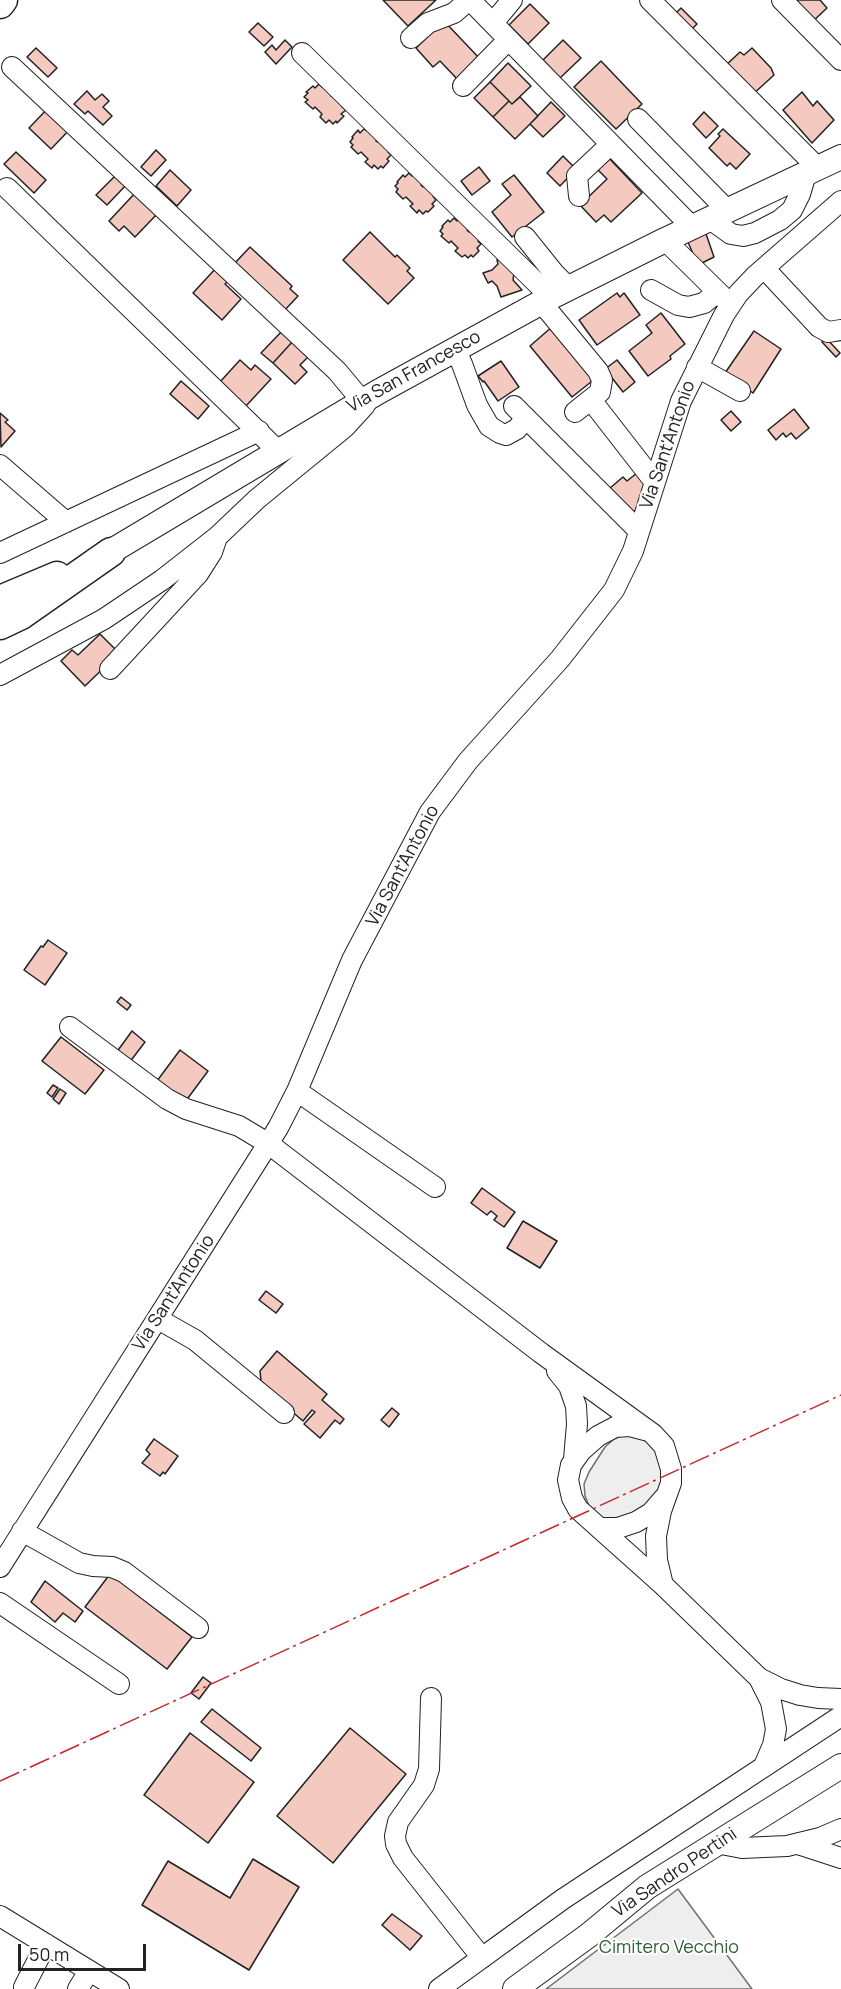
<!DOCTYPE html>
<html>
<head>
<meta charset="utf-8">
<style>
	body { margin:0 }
	#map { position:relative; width:841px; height:1989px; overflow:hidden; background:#fff; font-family:Manrope,sans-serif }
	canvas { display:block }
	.scale { position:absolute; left:18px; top:1944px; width:128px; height:27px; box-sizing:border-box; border:3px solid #222; border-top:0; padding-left:8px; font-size:18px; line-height:21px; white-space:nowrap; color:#222; -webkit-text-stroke:4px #fff; paint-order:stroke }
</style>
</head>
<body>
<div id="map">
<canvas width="841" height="1989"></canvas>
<div class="scale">50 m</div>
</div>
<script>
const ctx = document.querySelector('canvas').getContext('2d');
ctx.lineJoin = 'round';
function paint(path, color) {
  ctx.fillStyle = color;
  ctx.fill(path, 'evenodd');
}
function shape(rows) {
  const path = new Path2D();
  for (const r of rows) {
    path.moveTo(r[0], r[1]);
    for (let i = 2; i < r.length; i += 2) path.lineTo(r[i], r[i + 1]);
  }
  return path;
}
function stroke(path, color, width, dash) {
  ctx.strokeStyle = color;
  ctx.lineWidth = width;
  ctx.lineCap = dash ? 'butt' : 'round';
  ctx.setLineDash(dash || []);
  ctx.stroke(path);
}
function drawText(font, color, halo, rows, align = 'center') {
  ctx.font = font + ' Manrope,sans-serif';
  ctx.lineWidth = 4.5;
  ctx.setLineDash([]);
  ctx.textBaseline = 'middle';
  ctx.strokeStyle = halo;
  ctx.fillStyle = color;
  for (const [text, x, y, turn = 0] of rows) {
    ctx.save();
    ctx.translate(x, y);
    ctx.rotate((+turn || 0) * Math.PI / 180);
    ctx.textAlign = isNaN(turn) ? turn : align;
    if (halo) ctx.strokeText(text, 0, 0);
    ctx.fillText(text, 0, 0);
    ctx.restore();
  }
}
const green = shape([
	[639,1435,661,1450,662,1487,637,1514,614,1521,601,1518,590,1508,585,1496,584,1484,589,1472,605,1447,614,1439,621,1436,639,1435],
	[678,1889,752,1989,546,1989,678,1889]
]);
const building = shape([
	[383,0,436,0,408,26,383,0],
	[794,0,820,0,827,8,810,24,794,0],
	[530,4,549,23,528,44,509,25,530,4],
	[681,8,697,24,688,33,672,17,681,8],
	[444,21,481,60,459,81,440,61,433,67,416,48,444,21],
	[258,23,273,37,264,46,249,32,258,23],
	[285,40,292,47,276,64,265,52,272,45,276,50,285,40],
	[563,40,581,58,560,78,543,60,563,40],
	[36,48,57,68,48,77,27,57,36,48],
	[752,48,771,68,774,75,751,96,724,67,740,52,744,55,752,48],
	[601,61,642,104,616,129,574,87,601,61],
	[508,63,531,86,512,104,490,82,508,63],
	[490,82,509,101,493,117,474,98,490,82],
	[319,84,322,87,324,84,333,93,331,96,333,97,335,95,344,104,342,107,346,110,341,114,344,116,337,123,336,121,333,124,329,120,326,123,320,117,322,114,315,107,313,109,305,102,308,100,304,97,308,93,306,92,313,86,315,88,319,84],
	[87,91,95,100,102,94,109,101,103,107,112,116,103,125,88,111,85,114,74,104,87,91],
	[802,92,813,106,817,101,834,120,812,143,783,110,802,92],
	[520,97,538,116,515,139,493,117,509,101,512,104,520,97],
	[551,102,565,116,543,137,530,124,551,102],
	[51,105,73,126,51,149,29,128,51,105],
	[704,112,718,126,706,138,693,124,704,112],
	[364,129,367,131,369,130,379,138,376,141,378,142,381,140,390,149,388,152,391,155,387,159,389,161,383,168,381,166,378,169,374,165,372,168,365,162,368,159,361,152,358,154,351,147,353,145,350,142,353,138,352,137,358,130,360,133,364,129],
	[723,129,750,154,736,169,730,163,727,166,709,148,720,136,718,134,723,129],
	[156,150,166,160,151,176,141,167,156,150],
	[16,152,46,180,34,193,4,164,16,152],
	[563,156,576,169,560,186,547,173,563,156],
	[607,156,642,193,611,222,604,215,596,222,580,205,607,179,595,167,607,156],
	[479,167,490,181,472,195,461,181,479,167],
	[170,170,191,190,177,206,156,186,170,170],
	[120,171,130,181,107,205,96,195,120,171],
	[409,173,412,176,414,174,423,183,421,185,423,187,425,185,435,194,433,196,436,200,432,204,434,206,428,212,426,211,423,214,419,210,417,213,410,206,413,204,406,197,403,199,396,192,398,189,395,186,398,183,397,182,403,175,405,177,409,173],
	[514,175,544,212,512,237,492,212,511,195,502,184,514,175],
	[137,191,159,212,135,237,124,226,119,231,109,221,137,191],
	[454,218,457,221,460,218,469,228,467,230,469,232,471,229,480,239,478,241,481,244,477,248,479,251,473,257,471,255,468,258,465,255,462,257,455,251,458,248,451,241,449,243,441,236,443,234,440,231,443,227,442,226,448,220,450,222,454,218],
	[705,231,714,257,698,265,687,240,705,231],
	[370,232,395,257,397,255,410,268,407,271,414,278,388,304,343,260,370,232],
	[250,247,292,286,290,289,298,296,284,311,234,264,250,247],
	[502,257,514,273,513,280,522,290,501,297,497,286,492,281,488,283,483,273,492,270,498,264,497,260,502,257],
	[217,267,230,279,225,284,241,299,222,320,193,293,217,267],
	[617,293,620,297,624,293,640,315,597,345,579,320,617,293],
	[661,313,685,344,670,356,671,359,648,376,629,351,652,333,646,325,661,313],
	[553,326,596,378,572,397,530,346,553,326],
	[283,330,294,340,273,363,261,353,283,330],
	[754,331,781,349,753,393,725,373,754,331],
	[826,338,840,353,836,357,822,342,826,338],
	[294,340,310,355,300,365,307,372,295,384,273,363,294,340],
	[240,360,251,370,255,365,271,379,245,407,219,383,240,360],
	[617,360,635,382,623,392,605,369,617,360],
	[501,361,519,387,498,401,484,381,483,382,478,376,501,361],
	[181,381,209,406,198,419,170,394,181,381],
	[794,409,809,428,796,439,791,433,786,437,783,433,776,440,768,430,794,409],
	[731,411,741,422,731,431,721,420,731,411],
	[0,413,8,420,5,422,15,431,1,447,0,413],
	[637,473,646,484,643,501,632,515,610,488,623,477,627,481,637,473],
	[100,634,119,653,85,686,61,661,72,650,78,655,100,634],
	[48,940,67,953,45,985,24,970,41,946,43,947,48,940],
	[121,997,131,1005,127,1010,117,1002,121,997],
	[132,1031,145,1042,129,1063,116,1053,132,1031],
	[61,1037,104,1070,85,1094,42,1061,61,1037],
	[180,1050,208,1071,185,1102,157,1081,180,1050],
	[53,1085,58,1088,52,1097,47,1093,53,1085],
	[60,1089,66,1093,59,1104,53,1099,60,1089],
	[482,1188,515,1212,504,1227,494,1220,497,1216,491,1211,487,1215,471,1203,482,1188],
	[523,1221,557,1241,540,1268,507,1248,523,1221],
	[266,1291,283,1304,276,1313,259,1300,266,1291],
	[277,1351,327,1394,322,1400,344,1419,340,1424,335,1420,320,1438,304,1424,315,1412,312,1410,303,1421,276,1398,278,1396,261,1381,260,1371,277,1351],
	[392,1408,399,1414,389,1427,381,1420,392,1408],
	[154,1439,178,1456,165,1474,163,1472,160,1476,142,1463,150,1454,146,1450,154,1439],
	[110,1574,192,1637,167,1669,85,1607,110,1574],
	[45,1581,83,1611,75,1622,63,1613,55,1622,31,1602,45,1581],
	[203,1677,211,1683,199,1699,191,1693,203,1677],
	[212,1709,261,1748,251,1761,201,1722,212,1709],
	[350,1728,406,1774,333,1863,277,1816,350,1728],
	[190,1733,254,1782,208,1843,144,1795,190,1733],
	[253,1859,299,1887,249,1970,142,1905,168,1861,230,1898,253,1859],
	[392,1914,422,1936,410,1950,382,1925,392,1914]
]);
const minor = shape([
	[470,0,692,227],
	[650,0,818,168],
	[782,0,841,60],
	[493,23,512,0],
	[411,38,428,23,454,13,469,0],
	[302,53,551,297],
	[12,67,337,371,362,401],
	[463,86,508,40],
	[638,119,728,211],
	[7,188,278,451],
	[579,196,577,176,611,144],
	[710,219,731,234,743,236,755,233,780,220,792,210,800,194,806,174],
	[525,237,554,273,569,288],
	[665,240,730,304],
	[764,268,819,327,828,332,841,330],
	[651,290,678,305,689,307,704,303,717,292],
	[541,302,598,371,602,380,600,392,575,412],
	[455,349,462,364,477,405,489,426,500,433,506,435,517,429,526,418],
	[697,367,740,391],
	[591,400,654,481],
	[514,406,639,531],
	[0,465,66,522],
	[0,553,259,431],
	[110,669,198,574,212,552,216,540],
	[0,675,104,619,162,580,217,537,257,499,345,427,365,405],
	[70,1027,167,1099,186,1109,239,1126,269,1144,541,1353,653,1434,664,1446,671,1469,671,1483,661,1511,656,1536,657,1560,663,1585],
	[297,1091,435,1187],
	[158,1319,195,1340,284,1413],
	[557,1371,569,1386,576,1406,577,1424,574,1459],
	[645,1430,630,1426,615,1427,598,1436,581,1451,571,1465,568,1480,572,1498,578,1509,663,1585,759,1678,781,1689,800,1695,818,1698,841,1699],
	[599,1528,618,1528,636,1522,651,1513,664,1498],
	[22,1531,79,1563,93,1566,112,1567,124,1572,198,1628],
	[0,1567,278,1128,297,1091,352,960,430,812,468,761,560,659,614,590,633,551,681,401,724,315,738,294,755,276,841,201],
	[0,1603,119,1684],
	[759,1678,771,1702,776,1729,773,1745,764,1766],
	[431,1698,429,1769,424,1785,398,1822,395,1836,396,1844,403,1858,482,1958],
	[716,1843,742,1848,787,1846,820,1838,841,1829],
	[798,1844,841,1858],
	[0,1916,119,1989],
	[24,1987,46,1944],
	[78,1989,89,1971],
	[439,1989,563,1899,841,1716]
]);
const major = shape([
	[95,561,378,392,551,297,665,240,841,157],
	[515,1989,589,1935,647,1887,841,1766]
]);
const highway = shape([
	[0,4,3,0],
	[0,600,57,576],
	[0,625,21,615,111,552]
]);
const power = shape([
	[0,1781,841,1395]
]);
const streetNames = [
	["Via San Francesco",414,372,-29],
	["Via Sant'Antonio",668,445,-71],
	["Via Sant'Antonio",403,866,-62],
	["Via Sant'Antonio",174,1293,-57],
	["Via Sandro Pertini",675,1873,-34]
];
const parkNames = [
	["Cimitero Vecchio",669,1948]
];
paint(green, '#eee');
stroke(green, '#6f6f6f', 1.5);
paint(building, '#f3c9c0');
stroke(building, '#222', 1.5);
stroke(minor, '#222', 22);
stroke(major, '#222', 26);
stroke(highway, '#222', 31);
stroke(minor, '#fff', 20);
stroke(major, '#fff', 24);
stroke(highway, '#fff', 28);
stroke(power, '#c62828', 1.5, [21, 4.5, 3, 4.5]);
drawText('18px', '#222', '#fff', streetNames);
drawText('18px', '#2f5e38', '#fff', parkNames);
</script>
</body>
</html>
